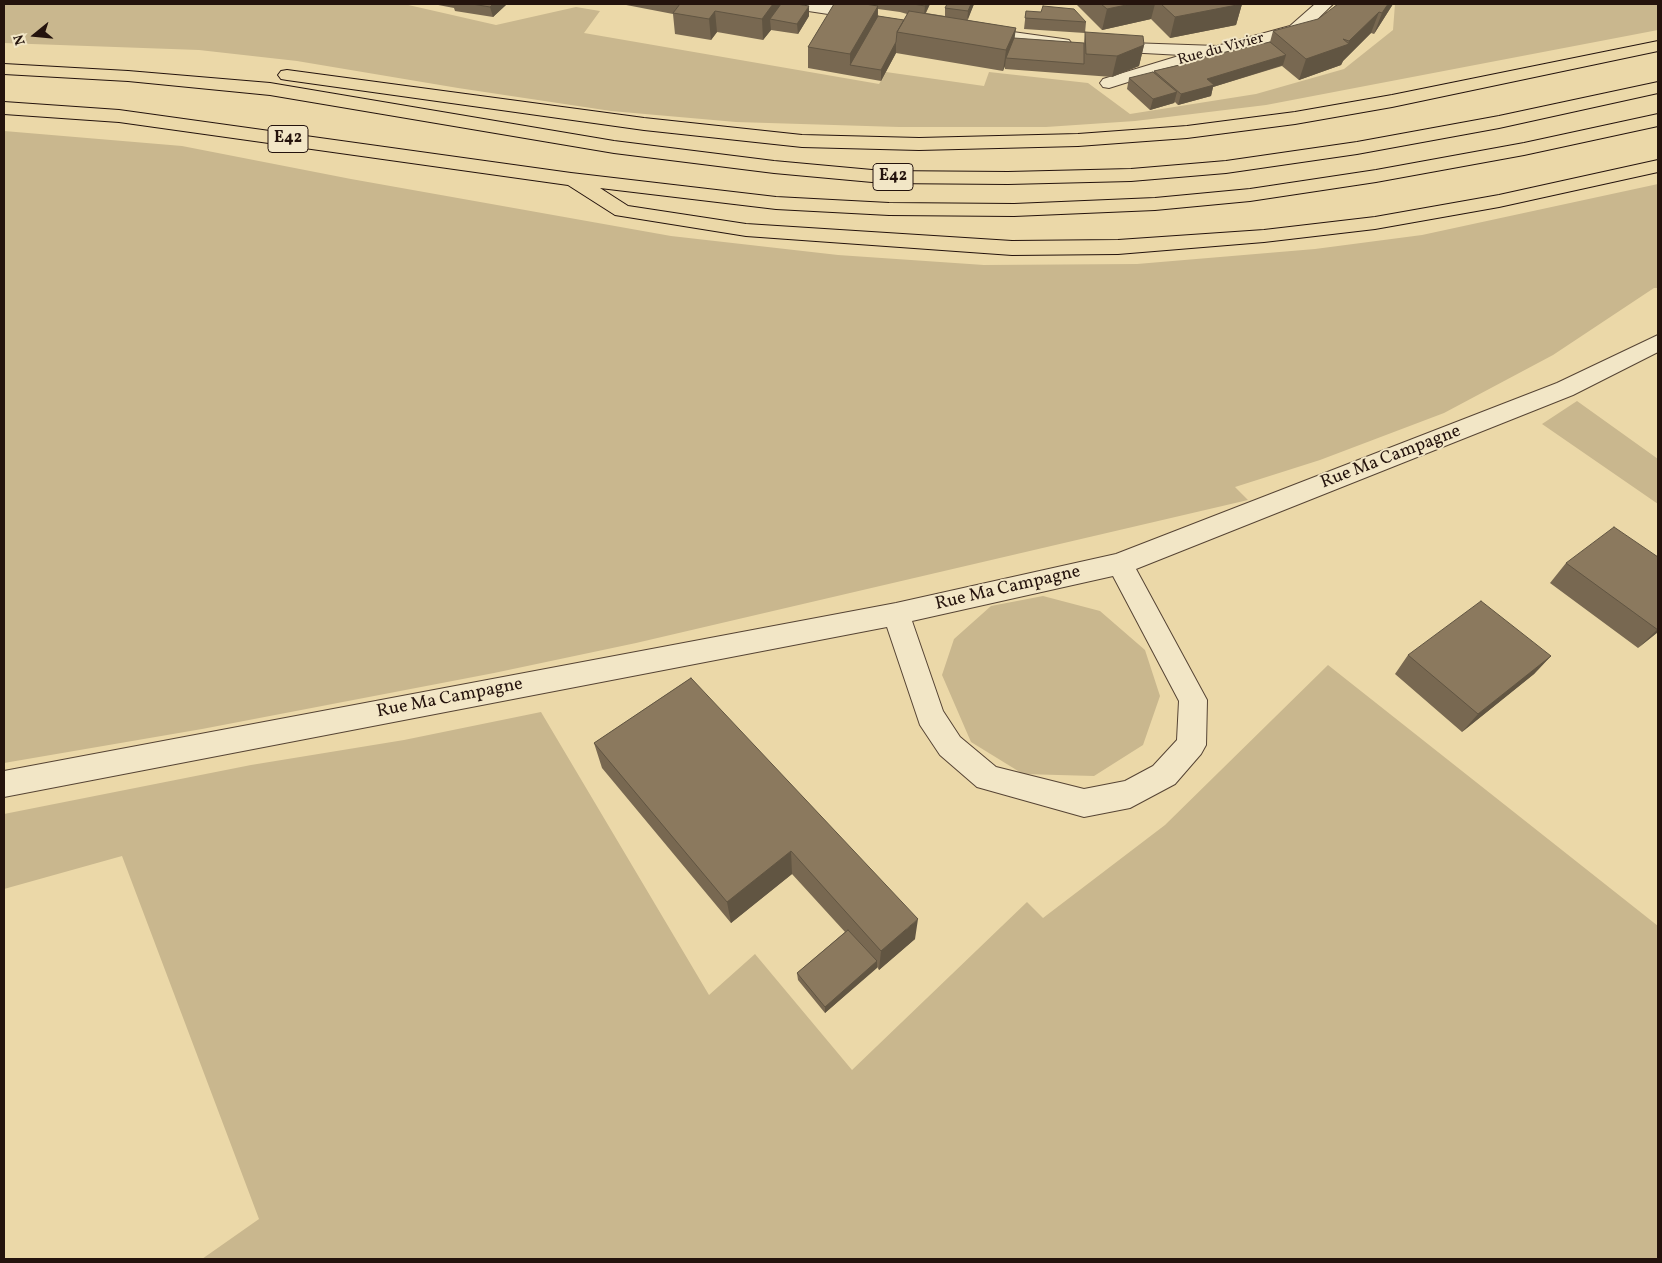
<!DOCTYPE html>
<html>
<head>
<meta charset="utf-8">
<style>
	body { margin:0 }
	#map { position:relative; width:1662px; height:1263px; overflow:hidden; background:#ebd8a8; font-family:Vollkorn,serif }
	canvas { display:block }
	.frame { position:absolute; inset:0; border:5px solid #24130d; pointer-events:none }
	.north { position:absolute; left:10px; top:10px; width:50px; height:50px; -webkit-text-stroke:4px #f2e6c6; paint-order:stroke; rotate:253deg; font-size:14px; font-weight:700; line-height:20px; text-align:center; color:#24130d }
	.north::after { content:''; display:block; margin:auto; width:18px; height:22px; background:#24130d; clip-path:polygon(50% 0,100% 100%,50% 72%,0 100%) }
</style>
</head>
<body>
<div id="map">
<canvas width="1662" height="1263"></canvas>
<div class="frame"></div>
<div class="north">N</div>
</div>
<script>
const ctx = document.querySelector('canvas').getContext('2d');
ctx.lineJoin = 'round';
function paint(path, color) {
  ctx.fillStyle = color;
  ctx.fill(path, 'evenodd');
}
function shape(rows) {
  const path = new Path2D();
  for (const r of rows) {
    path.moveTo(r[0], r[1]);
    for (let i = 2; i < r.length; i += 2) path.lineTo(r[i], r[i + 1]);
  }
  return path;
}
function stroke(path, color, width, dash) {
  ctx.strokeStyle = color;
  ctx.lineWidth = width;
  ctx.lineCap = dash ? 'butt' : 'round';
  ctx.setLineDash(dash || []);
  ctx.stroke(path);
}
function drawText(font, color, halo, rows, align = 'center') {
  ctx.font = font + ' Vollkorn,serif';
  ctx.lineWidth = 4;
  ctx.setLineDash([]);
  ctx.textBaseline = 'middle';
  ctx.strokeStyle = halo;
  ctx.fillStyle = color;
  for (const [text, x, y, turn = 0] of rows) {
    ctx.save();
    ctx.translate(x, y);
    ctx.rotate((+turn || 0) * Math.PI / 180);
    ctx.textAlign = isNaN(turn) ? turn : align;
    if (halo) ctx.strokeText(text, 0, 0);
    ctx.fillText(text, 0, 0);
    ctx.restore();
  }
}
const green = shape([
	[4,4,404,4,496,25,576,7,600,11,584,33,879,84,886,72,984,86,989,72,1088,83,1130,114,1256,94,1344,69,1393,30,1395,4,1658,4,1658,30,1266,105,1135,121,1046,127,899,127,736,122,611,111,458,88,297,61,199,50,4,43],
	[4,131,182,146,351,179,671,236,838,255,984,265,1137,264,1315,249,1422,235,1658,184,1658,288,1654,288,1553,355,1444,413,1320,460,1235,487,1248,500,636,643,494,673,202,729,4,763],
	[1577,401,1658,459,1658,504,1542,424],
	[1043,596,1100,611,1145,650,1160,696,1143,745,1094,776,1023,774,971,742,942,675,954,639,991,606],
	[1328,665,1658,926,1658,1259,202,1259,259,1219,122,856,4,889,4,814,251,765,404,740,541,712,709,995,755,954,852,1070,1027,902,1043,918,1165,825]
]);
const minor = shape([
	[787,4,827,4,868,10,874,11,877,15,874,19,868,20,795,9,789,8,787,4],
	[1315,4,1333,4,1302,34,1163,71,1109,88,1103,87,1100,83,1103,79,1182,55,1106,51,1100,50,1097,46,1100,42,1217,46,1290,26,1315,4],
	[977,27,1063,39,1069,40,1072,44,1069,48,1063,49,971,36,968,32,971,28,977,27],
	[1658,335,1658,352,1573,395,1136,569,1207,700,1206,745,1201,754,1175,784,1130,808,1084,817,977,787,940,755,920,725,887,627,4,797,4,771,896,603,1116,554,1557,383,1658,335],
	[1113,576,1179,701,1177,740,1153,766,1125,781,1084,789,996,767,960,737,943,711,912,621,1113,576]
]);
const highway = shape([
	[1658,41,1658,51,1392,107,1295,124,1187,138,1078,146,919,150,802,147,644,130,287,80,281,79,278,75,281,71,287,70,644,118,802,135,919,138,1078,134,1187,126,1295,112,1392,95,1658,41],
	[4,64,128,71,270,83,614,141,774,161,883,171,1008,172,1131,169,1226,161,1357,142,1499,116,1658,82,1658,93,1499,128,1357,154,1226,173,1131,181,1008,184,883,183,774,173,614,153,270,95,128,81,4,74,4,64],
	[4,102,119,110,571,173,776,197,889,203,1014,204,1155,198,1250,189,1376,170,1524,143,1658,114,1658,126,1524,155,1376,182,1250,201,1155,210,1014,216,889,215,776,209,600,188,628,206,746,224,1012,241,1118,240,1264,230,1375,217,1499,195,1658,160,1658,172,1499,207,1375,229,1264,242,1118,254,1012,255,746,236,615,215,568,185,119,122,4,114,4,102]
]);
const wall = shape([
	[433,4,507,4,493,17,455,11,454,8],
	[621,4,797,4,809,16,798,34,771,30,763,40,717,32,711,40,675,34,673,14],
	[834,4,930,4,926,13,945,16,945,8,974,4,967,20,1016,28,1014,38,1084,43,1085,32,1144,45,1139,66,1112,77,1005,69,1005,66,1003,71,896,53,881,81,808,68,808,47],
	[878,9,900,12,907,14,904,20,878,16],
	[1076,4,1242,4,1236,25,1170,38,1151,19,1102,30],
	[1393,4,1374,34,1371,33,1343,61,1341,65,1299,80,1282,66,1213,87,1211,96,1178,105,1175,102,1174,103,1150,110,1127,89,1129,78,1154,73,1154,71,1186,63,1186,61,1270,42,1273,31],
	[1026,11,1086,22,1085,33,1024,29],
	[1658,557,1658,632,1638,648,1550,583,1566,563],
	[1408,655,1551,656,1534,674,1462,732,1395,674],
	[691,678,915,939,879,970,877,967,825,1013,798,980,797,973,845,932,792,874,731,923,602,768,594,743]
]);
const shadedWall = shape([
	[493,4,507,4,493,17,490,7],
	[773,4,782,4,770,19,771,30,763,40,762,19],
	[926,4,930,4,924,16,925,6],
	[971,4,974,4,967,22,968,11],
	[1131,4,1155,4,1151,19,1102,30,1107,9],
	[1242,4,1236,25,1170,38,1175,17],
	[1388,4,1393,4,1374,34,1382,13],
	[809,6,809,16,798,34,797,24],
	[878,6,877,27,850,65,850,54],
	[715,11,717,32,711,40,709,19],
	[1379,12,1371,33,1343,61,1341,65,1299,80,1306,59,1348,44,1349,41],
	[1016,28,1013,49,1006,58,1005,66,1003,71,1006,50],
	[896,42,896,53,881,81,881,70],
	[1144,45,1139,66,1112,77,1117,56],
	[1286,55,1283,65,1213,87,1211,96,1178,105,1181,94,1207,79],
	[1177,92,1174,103,1150,110,1153,99],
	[1658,629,1658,632,1638,648],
	[1551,656,1534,674,1462,732,1478,714],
	[791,851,792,874,731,923,727,902],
	[918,919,915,939,879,970,881,951],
	[877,961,877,968,825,1013,825,1007]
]);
const building = shape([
	[472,4,493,4,490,7,472,4],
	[680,4,773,4,762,19,715,11,709,19,673,13,680,4],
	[781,4,797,4,809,6,797,24,770,19,781,4],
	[834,4,865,4,878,6,850,54,808,47,834,4],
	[913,4,926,4,925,6,913,4],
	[947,4,971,4,968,11,945,8,947,4],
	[1101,4,1131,4,1107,9,1101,4],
	[1161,4,1242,4,1175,17,1161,4],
	[1338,4,1388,4,1382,13,1379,12,1349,41,1343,39,1349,44,1306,59,1273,31,1318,19,1338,4],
	[1043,6,1074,9,1086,22,1025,18,1026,11,1041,12,1043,6],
	[909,11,1016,28,1006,50,897,32,909,11],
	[878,16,904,20,897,32,896,42,881,70,850,65,878,16],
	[1085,32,1143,36,1144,45,1117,56,1086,54,1085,32],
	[1014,38,1084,43,1084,64,1006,58,1014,38],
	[1270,42,1286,55,1207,79,1214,85,1181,94,1154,71,1188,63,1186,61,1270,42],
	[1153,72,1177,92,1153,99,1129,78,1153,72],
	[1614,527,1658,557,1658,630,1566,563,1614,527],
	[1481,601,1551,656,1478,714,1408,655,1481,601],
	[691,678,918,919,881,951,791,851,727,902,594,743,691,678],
	[848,930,877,961,825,1007,797,973,848,930]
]);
const farStreetnames = [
	["Rue du Vivier",1221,50,-15]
];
const shields = [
	[288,139,40],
	[893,177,40]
];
const shieldNames = [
	["E42",288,139],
	["E42",893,177]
];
const streetNames = [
	["Rue Ma Campagne",1391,458,-21],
	["Rue Ma Campagne",1008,589,-13],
	["Rue Ma Campagne",450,699,-11]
];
paint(green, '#c9b78e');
stroke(minor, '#564434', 2);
stroke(highway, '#24130d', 2);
paint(minor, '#f2e6c6');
paint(highway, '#ebd8a8');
paint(wall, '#786851');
paint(shadedWall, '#615542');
paint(building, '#8b795e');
stroke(building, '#615542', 1);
drawText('15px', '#24130d', '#f2e6c6', farStreetnames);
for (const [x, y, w] of shields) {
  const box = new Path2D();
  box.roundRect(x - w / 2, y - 13.5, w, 27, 4);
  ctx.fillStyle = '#f2e6c6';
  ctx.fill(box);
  stroke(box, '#24130d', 1);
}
drawText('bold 16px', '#24130d', null, shieldNames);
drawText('18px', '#24130d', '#f2e6c6', streetNames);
</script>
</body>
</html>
